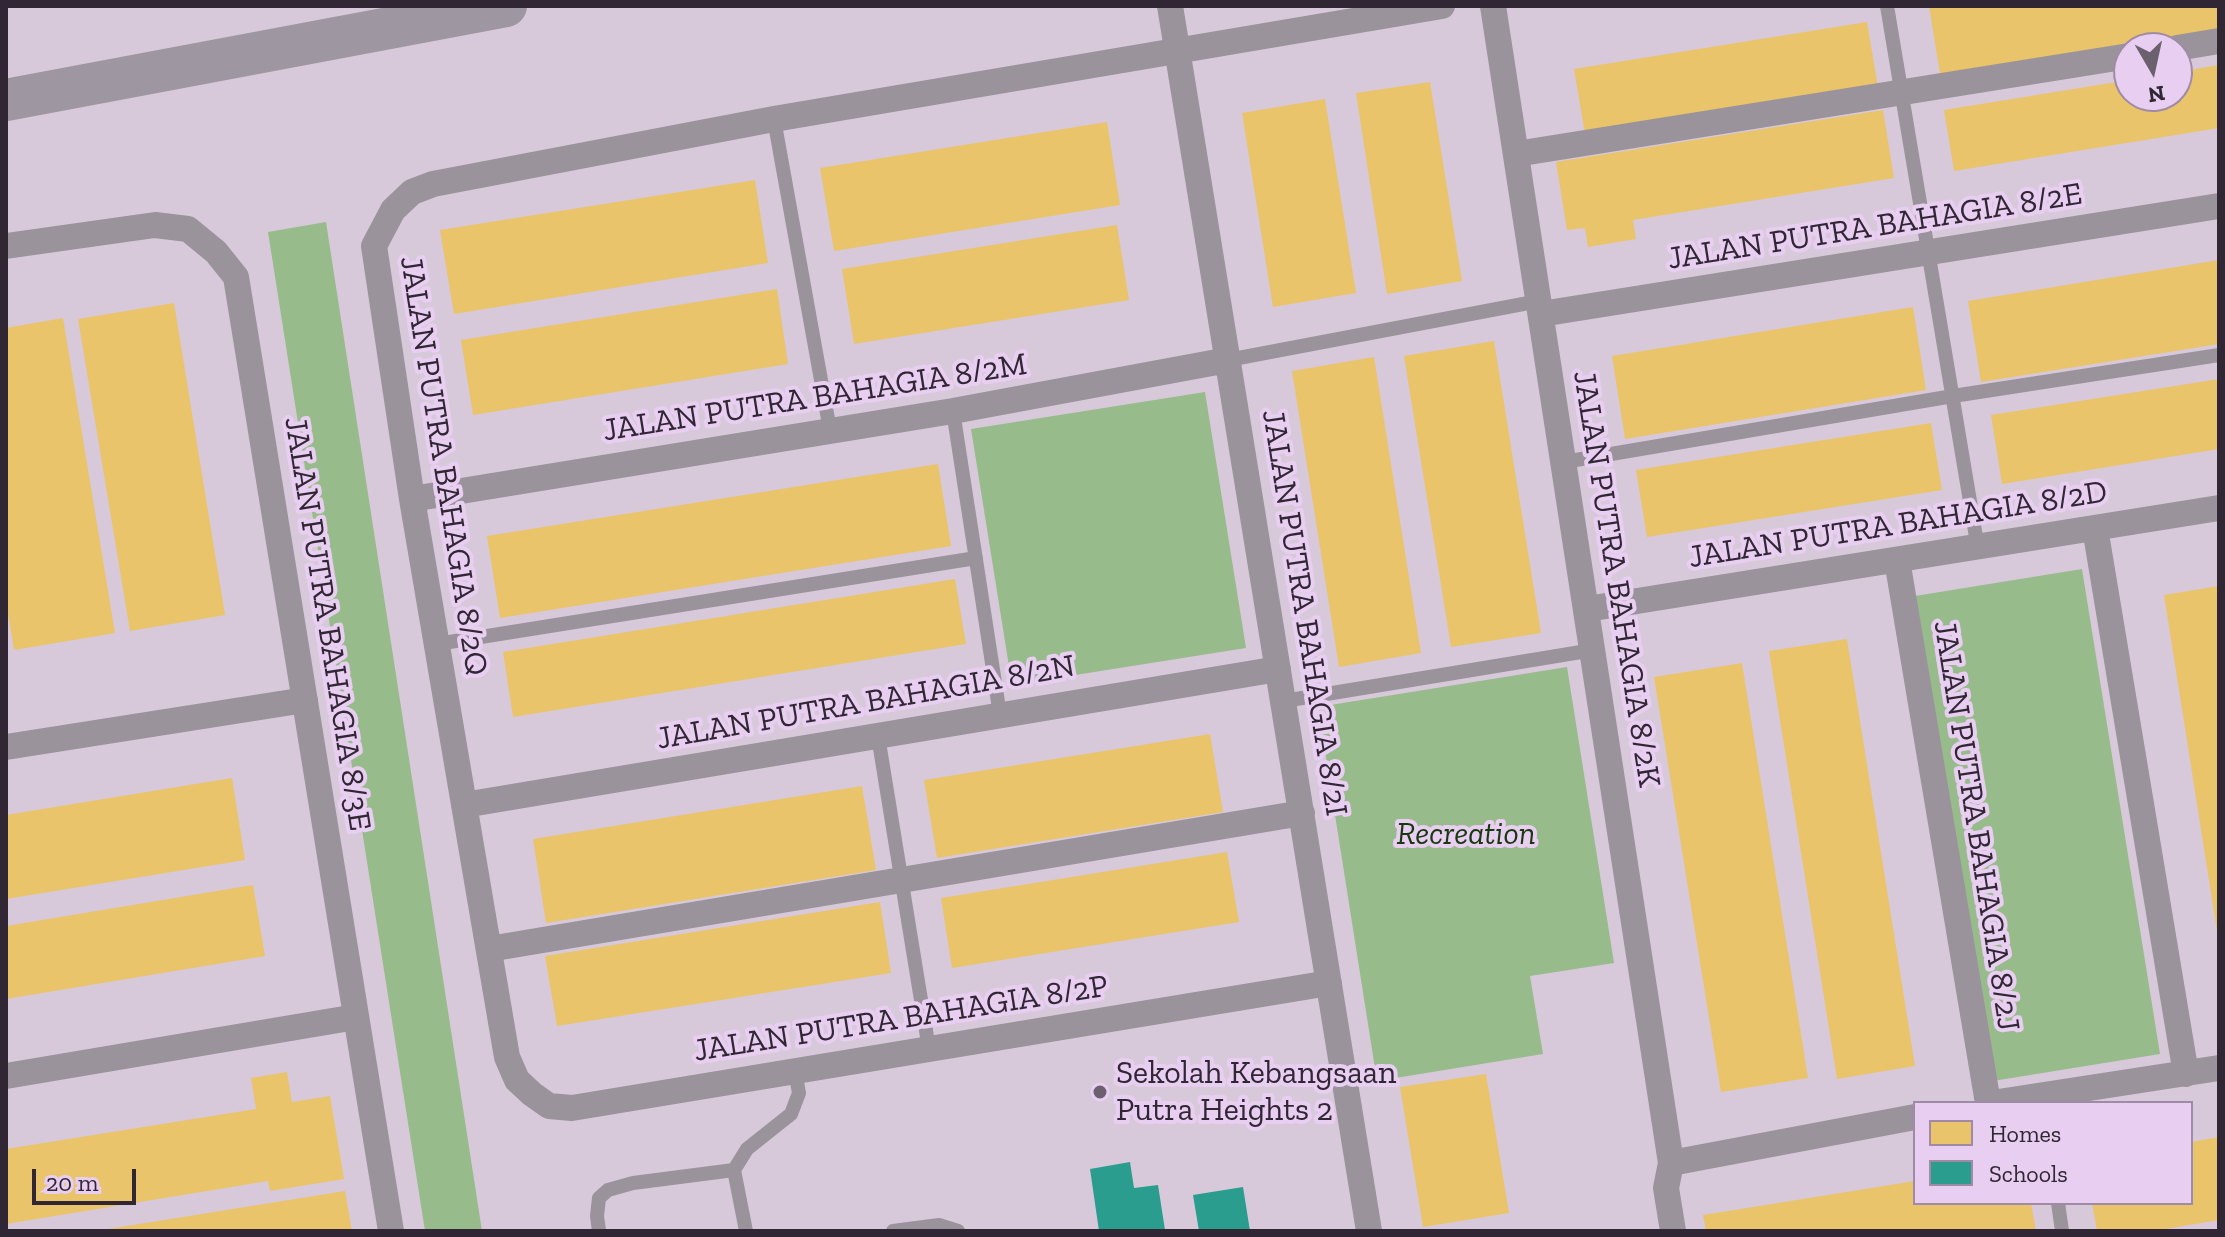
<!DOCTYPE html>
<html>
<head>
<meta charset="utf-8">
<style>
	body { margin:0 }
	#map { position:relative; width:2225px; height:1237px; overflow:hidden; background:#d7c9da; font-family:"Zilla Slab",serif }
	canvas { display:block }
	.frame { position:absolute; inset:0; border:8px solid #312734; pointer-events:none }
	.legend { position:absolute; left:1913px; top:1101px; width:280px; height:104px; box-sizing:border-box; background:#e8cef0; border:2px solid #9f8ba5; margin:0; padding:10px 14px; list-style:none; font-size:24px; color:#312734 }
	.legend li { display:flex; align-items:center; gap:16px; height:40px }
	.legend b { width:40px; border:2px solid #9f8ba5 }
	.north { position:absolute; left:2113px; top:32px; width:80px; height:80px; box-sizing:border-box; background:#e8cef0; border:2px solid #9f8ba5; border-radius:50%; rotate:171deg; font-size:22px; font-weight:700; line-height:32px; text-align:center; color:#312734 }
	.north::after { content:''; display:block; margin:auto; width:28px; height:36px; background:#6b606e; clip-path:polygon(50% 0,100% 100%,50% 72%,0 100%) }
	.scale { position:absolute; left:32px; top:1169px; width:104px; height:36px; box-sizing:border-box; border:4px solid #312734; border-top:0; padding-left:10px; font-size:24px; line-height:28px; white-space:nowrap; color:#312734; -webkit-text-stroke:6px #e8cef0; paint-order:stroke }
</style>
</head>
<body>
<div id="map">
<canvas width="2225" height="1237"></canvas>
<div class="frame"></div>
<ul class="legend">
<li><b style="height:22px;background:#e9c46a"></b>Homes</li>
<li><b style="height:22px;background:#2a9d8f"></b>Schools</li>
</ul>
<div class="north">N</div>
<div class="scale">20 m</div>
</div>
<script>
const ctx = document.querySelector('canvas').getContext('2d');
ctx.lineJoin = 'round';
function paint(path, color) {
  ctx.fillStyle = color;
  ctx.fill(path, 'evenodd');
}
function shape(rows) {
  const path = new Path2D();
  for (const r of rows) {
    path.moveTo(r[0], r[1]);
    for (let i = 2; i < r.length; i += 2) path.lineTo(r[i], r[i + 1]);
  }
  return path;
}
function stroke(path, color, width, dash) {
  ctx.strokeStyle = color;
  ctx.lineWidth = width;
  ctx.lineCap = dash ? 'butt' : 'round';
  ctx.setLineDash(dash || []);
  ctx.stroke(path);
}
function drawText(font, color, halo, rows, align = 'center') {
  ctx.font = font + ' "Zilla Slab",serif';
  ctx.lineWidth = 8;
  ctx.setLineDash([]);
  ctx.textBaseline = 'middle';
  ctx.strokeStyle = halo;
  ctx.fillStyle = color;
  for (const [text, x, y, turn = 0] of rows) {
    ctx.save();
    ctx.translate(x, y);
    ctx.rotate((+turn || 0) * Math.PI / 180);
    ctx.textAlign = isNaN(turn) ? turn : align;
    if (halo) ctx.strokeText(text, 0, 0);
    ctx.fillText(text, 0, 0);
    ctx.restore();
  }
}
const green = shape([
	[326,222,482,1231,425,1231,268,232],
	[1205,392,1246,648,1012,685,971,429],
	[2082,569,2160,1054,1993,1081,1915,596],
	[1567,667,1614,963,1530,976,1543,1054,1377,1081,1318,707]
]);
const homes = shape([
	[1929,6,2218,6,2219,29,1940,74],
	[1867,22,1878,87,1585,134,1574,69],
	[2219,65,2219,128,1954,171,1944,110,2129,80,2129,96,2177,96,2177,72],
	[1430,82,1462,281,1387,294,1356,93],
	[1325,99,1356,293,1273,307,1242,113],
	[1883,110,1894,178,1633,220,1636,239,1588,247,1585,228,1567,230,1556,162],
	[1107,122,1120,205,834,251,820,168],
	[755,180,768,263,454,314,440,230],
	[1117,225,1129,300,854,344,842,269],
	[2219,260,2219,344,1981,382,1968,301],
	[777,289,788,364,473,415,461,340],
	[174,303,225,615,130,631,78,319],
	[1913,307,1926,390,1625,439,1612,356],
	[63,318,115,633,14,650,6,601,6,328],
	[1494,341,1541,633,1451,647,1404,356],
	[1374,357,1421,653,1339,667,1292,371],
	[2219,379,2219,449,2002,484,1991,415],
	[1931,423,1942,490,1647,537,1636,470],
	[938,464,951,546,500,618,487,536],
	[955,579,966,644,513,717,503,652],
	[2219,586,2219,930,2217,931,2164,595],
	[1847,639,1915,1066,1837,1079,1769,651],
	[1742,663,1808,1078,1721,1092,1654,677],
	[1210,734,1223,812,937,858,924,780],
	[232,778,245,860,6,899,6,815],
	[862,786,876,870,546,923,533,839],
	[1227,852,1239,922,952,968,941,898],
	[253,885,265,956,6,999,6,926],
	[880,902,891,973,557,1026,545,956],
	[287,1072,292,1102,330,1096,344,1179,270,1191,268,1181,6,1224,6,1149,256,1109,251,1078],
	[1486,1074,1509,1213,1423,1227,1400,1087],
	[2219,1137,2219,1220,2153,1231,2097,1231,2092,1203,2191,1203,2191,1142],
	[1915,1181,1915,1203,2031,1203,2036,1231,1706,1231,1703,1215],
	[345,1191,352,1231,108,1231,108,1229]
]);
const schools = shape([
	[1130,1162,1134,1188,1158,1185,1165,1230,1099,1231,1090,1169],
	[1243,1187,1250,1231,1199,1231,1193,1195]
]);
const lane = shape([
	[1887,6,1978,549],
	[774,119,830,430],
	[1228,360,1539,301],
	[953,411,1000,715],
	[1564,462,1953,396,2219,355],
	[437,644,976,558],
	[1284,701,1593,650],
	[878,736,929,1049],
	[2058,1203,2062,1231],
	[599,1231,597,1216,599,1198,608,1190,633,1183,734,1170],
	[746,1231,734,1170,747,1149,791,1114,799,1093,795,1071],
	[893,1231,939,1225,958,1231]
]);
const street = shape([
	[1170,6,1369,1231],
	[1493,6,1671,1163,1666,1188,1673,1231],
	[2177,48,2219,41],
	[1516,154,2129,56],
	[6,246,155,225,188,229,216,252,236,277,391,1231],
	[1541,314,2219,206],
	[412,499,953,411,1228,360],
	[2095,528,2186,1074],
	[1897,560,1988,1103],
	[1587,609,2219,508],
	[6,747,305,700],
	[464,805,1278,669],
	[489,949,1302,813],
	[1329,983,572,1108,549,1106,532,1094,517,1080,507,1057,412,499,374,246,393,210,412,192,433,184,774,119,1442,6],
	[6,1076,356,1017],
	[1992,1103,2219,1068],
	[1671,1163,1915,1117]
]);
const primary = shape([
	[6,100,506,6]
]);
const markers = [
	[1100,1092,8,"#6b606e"]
];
const streetNames = [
	["JALAN PUTRA BAHAGIA 8/2E",1875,227,-9],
	["JALAN PUTRA BAHAGIA 8/2M",815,398,-9],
	["JALAN PUTRA BAHAGIA 8/2Q",443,466,81],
	["JALAN PUTRA BAHAGIA 8/2D",1898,525,-9],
	["JALAN PUTRA BAHAGIA 8/2K",1616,579,81],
	["JALAN PUTRA BAHAGIA 8/2I",1304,613,81],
	["JALAN PUTRA BAHAGIA 8/3E",327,624,81],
	["JALAN PUTRA BAHAGIA 8/2N",866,703,-10],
	["JALAN PUTRA BAHAGIA 8/2J",1976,826,81],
	["JALAN PUTRA BAHAGIA 8/2P",901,1019,-9]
];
const parkNames = [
	["Recreation",1466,835]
];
const poiNames = [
	["Sekolah Kebangsaan",1116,1074],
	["Putra Heights 2",1116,1111]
];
paint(green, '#98bb8b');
paint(homes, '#e9c46a');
paint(schools, '#2a9d8f');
stroke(lane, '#9a939b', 14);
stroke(street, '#9a939b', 26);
stroke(primary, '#9e96a0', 42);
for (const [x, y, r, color] of markers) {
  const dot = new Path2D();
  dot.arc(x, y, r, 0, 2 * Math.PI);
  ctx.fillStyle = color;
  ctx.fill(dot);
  stroke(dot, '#e8cef0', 3);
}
drawText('32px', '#312734', '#e8cef0', streetNames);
drawText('italic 32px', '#18380d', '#e8cef0', parkNames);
drawText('32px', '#312734', '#e8cef0', poiNames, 'left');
</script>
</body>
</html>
